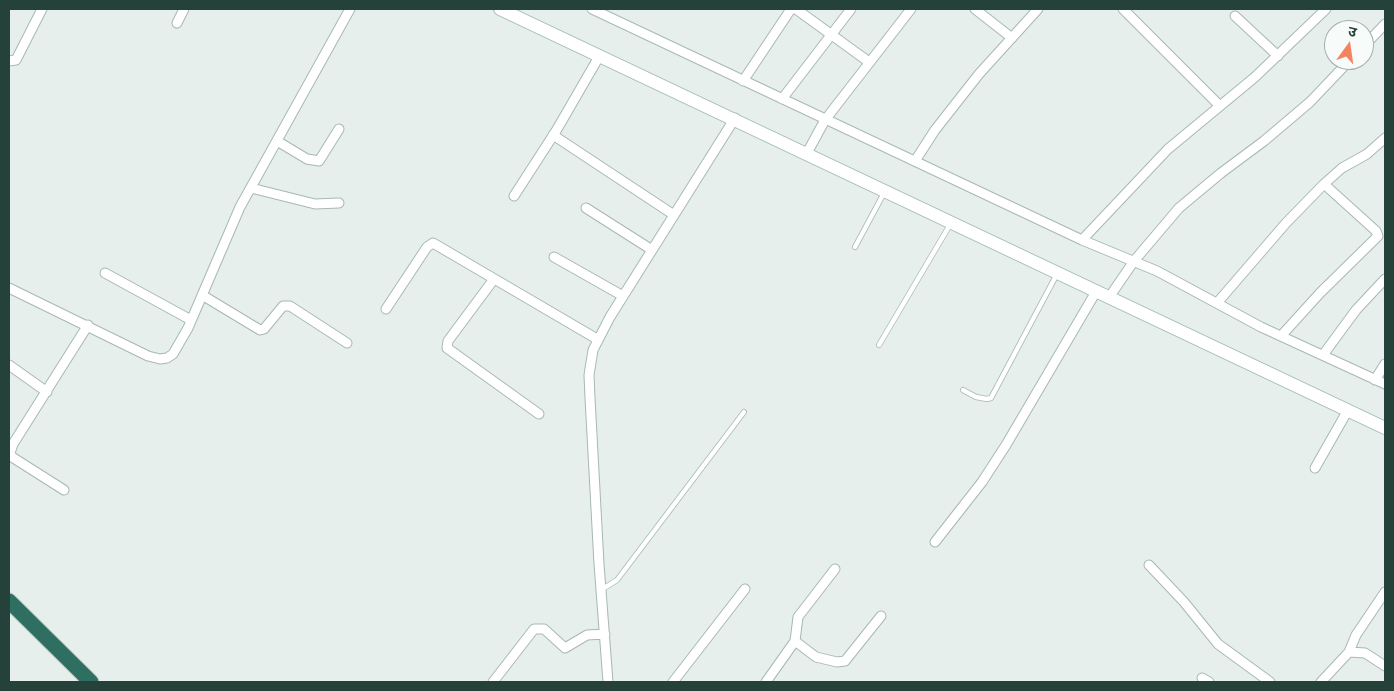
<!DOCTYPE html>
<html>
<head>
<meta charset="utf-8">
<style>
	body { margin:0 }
	#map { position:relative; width:1394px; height:691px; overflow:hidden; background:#e6efeb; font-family:Commissioner,"Noto Sans Devanagari",sans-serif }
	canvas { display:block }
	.frame { position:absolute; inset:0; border:10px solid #24423a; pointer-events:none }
	.north { position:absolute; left:1324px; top:20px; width:50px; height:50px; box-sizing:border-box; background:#f7fbf9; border:1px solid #a3b1ad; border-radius:50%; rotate:14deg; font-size:14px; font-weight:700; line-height:20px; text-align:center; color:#24423a }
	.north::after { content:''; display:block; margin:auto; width:18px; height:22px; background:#f4845f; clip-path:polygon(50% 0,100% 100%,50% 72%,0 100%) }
</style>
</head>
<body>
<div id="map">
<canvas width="1394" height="691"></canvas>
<div class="frame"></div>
<div class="north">उ</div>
</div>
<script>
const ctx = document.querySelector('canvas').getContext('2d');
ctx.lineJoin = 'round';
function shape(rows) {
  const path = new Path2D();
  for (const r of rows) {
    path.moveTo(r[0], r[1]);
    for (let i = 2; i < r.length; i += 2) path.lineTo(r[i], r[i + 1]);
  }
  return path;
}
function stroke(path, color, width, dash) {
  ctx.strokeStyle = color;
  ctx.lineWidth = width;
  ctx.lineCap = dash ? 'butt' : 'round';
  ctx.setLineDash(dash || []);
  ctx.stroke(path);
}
const lane = shape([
	[855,247,884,193],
	[879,345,951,223],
	[963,390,976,397,987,399,991,398,1057,274],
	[601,590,617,580,744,412]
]);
const street = shape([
	[592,9,1082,240,1157,271,1261,327,1385,384],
	[796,9,869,62],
	[975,9,1012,38],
	[1123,9,1220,106],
	[1235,16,1278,56],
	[177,23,184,9],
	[1364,46,1385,24],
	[9,61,16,60,42,9],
	[743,81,791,9],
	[782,99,851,9],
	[553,135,674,215],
	[277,141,307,159,319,161,339,129],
	[807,153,825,120,911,9],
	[915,161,935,130,979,74,1038,9],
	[251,188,315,204,339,203],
	[514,196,556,131,600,55],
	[586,208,652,250],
	[1082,240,1168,149,1255,77,1326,9],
	[554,257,623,296],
	[105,273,191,320],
	[494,279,448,341,447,348,539,414],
	[9,288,148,356,160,359,167,358,173,354,188,328,240,207,350,9],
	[202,295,260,330,264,329,283,306,290,306,347,343],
	[1110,296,1134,261,1179,208,1221,173,1264,141,1310,102,1350,60],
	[1217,303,1286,223,1324,184,1342,168,1367,154,1385,138],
	[386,309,427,247,433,243,597,339],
	[1281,336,1320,293,1378,236,1376,231,1324,184],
	[1323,355,1356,310,1385,279],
	[9,365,47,392],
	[1375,380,1385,364],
	[1315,468,1348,410],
	[64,490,12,457,10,453,13,444,88,325],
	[935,542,982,482,1006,445,1097,290],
	[1149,565,1184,602,1218,644,1270,682],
	[795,641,816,657,837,662,845,661,881,616],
	[1349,652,1356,635,1385,592],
	[1202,678,1209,682],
	[493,682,534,629,544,629,565,648,587,635,605,634],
	[608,682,599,564,590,398,589,375,593,350,610,317,735,118],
	[673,682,745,589],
	[766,682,795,641,798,617,835,569],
	[1321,682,1349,652,1365,653,1385,666]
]);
const secondary = shape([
	[500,9,1385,428]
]);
const highway = shape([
	[9,601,91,682]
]);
stroke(lane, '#a8b8b2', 6);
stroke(street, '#a8b8b2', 11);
stroke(secondary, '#a4bbb3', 14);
stroke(highway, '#c2cac8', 17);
stroke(lane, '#fff', 4.5);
stroke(street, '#fff', 9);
stroke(secondary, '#fff', 12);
stroke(highway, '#2f6f62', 15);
</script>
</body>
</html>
